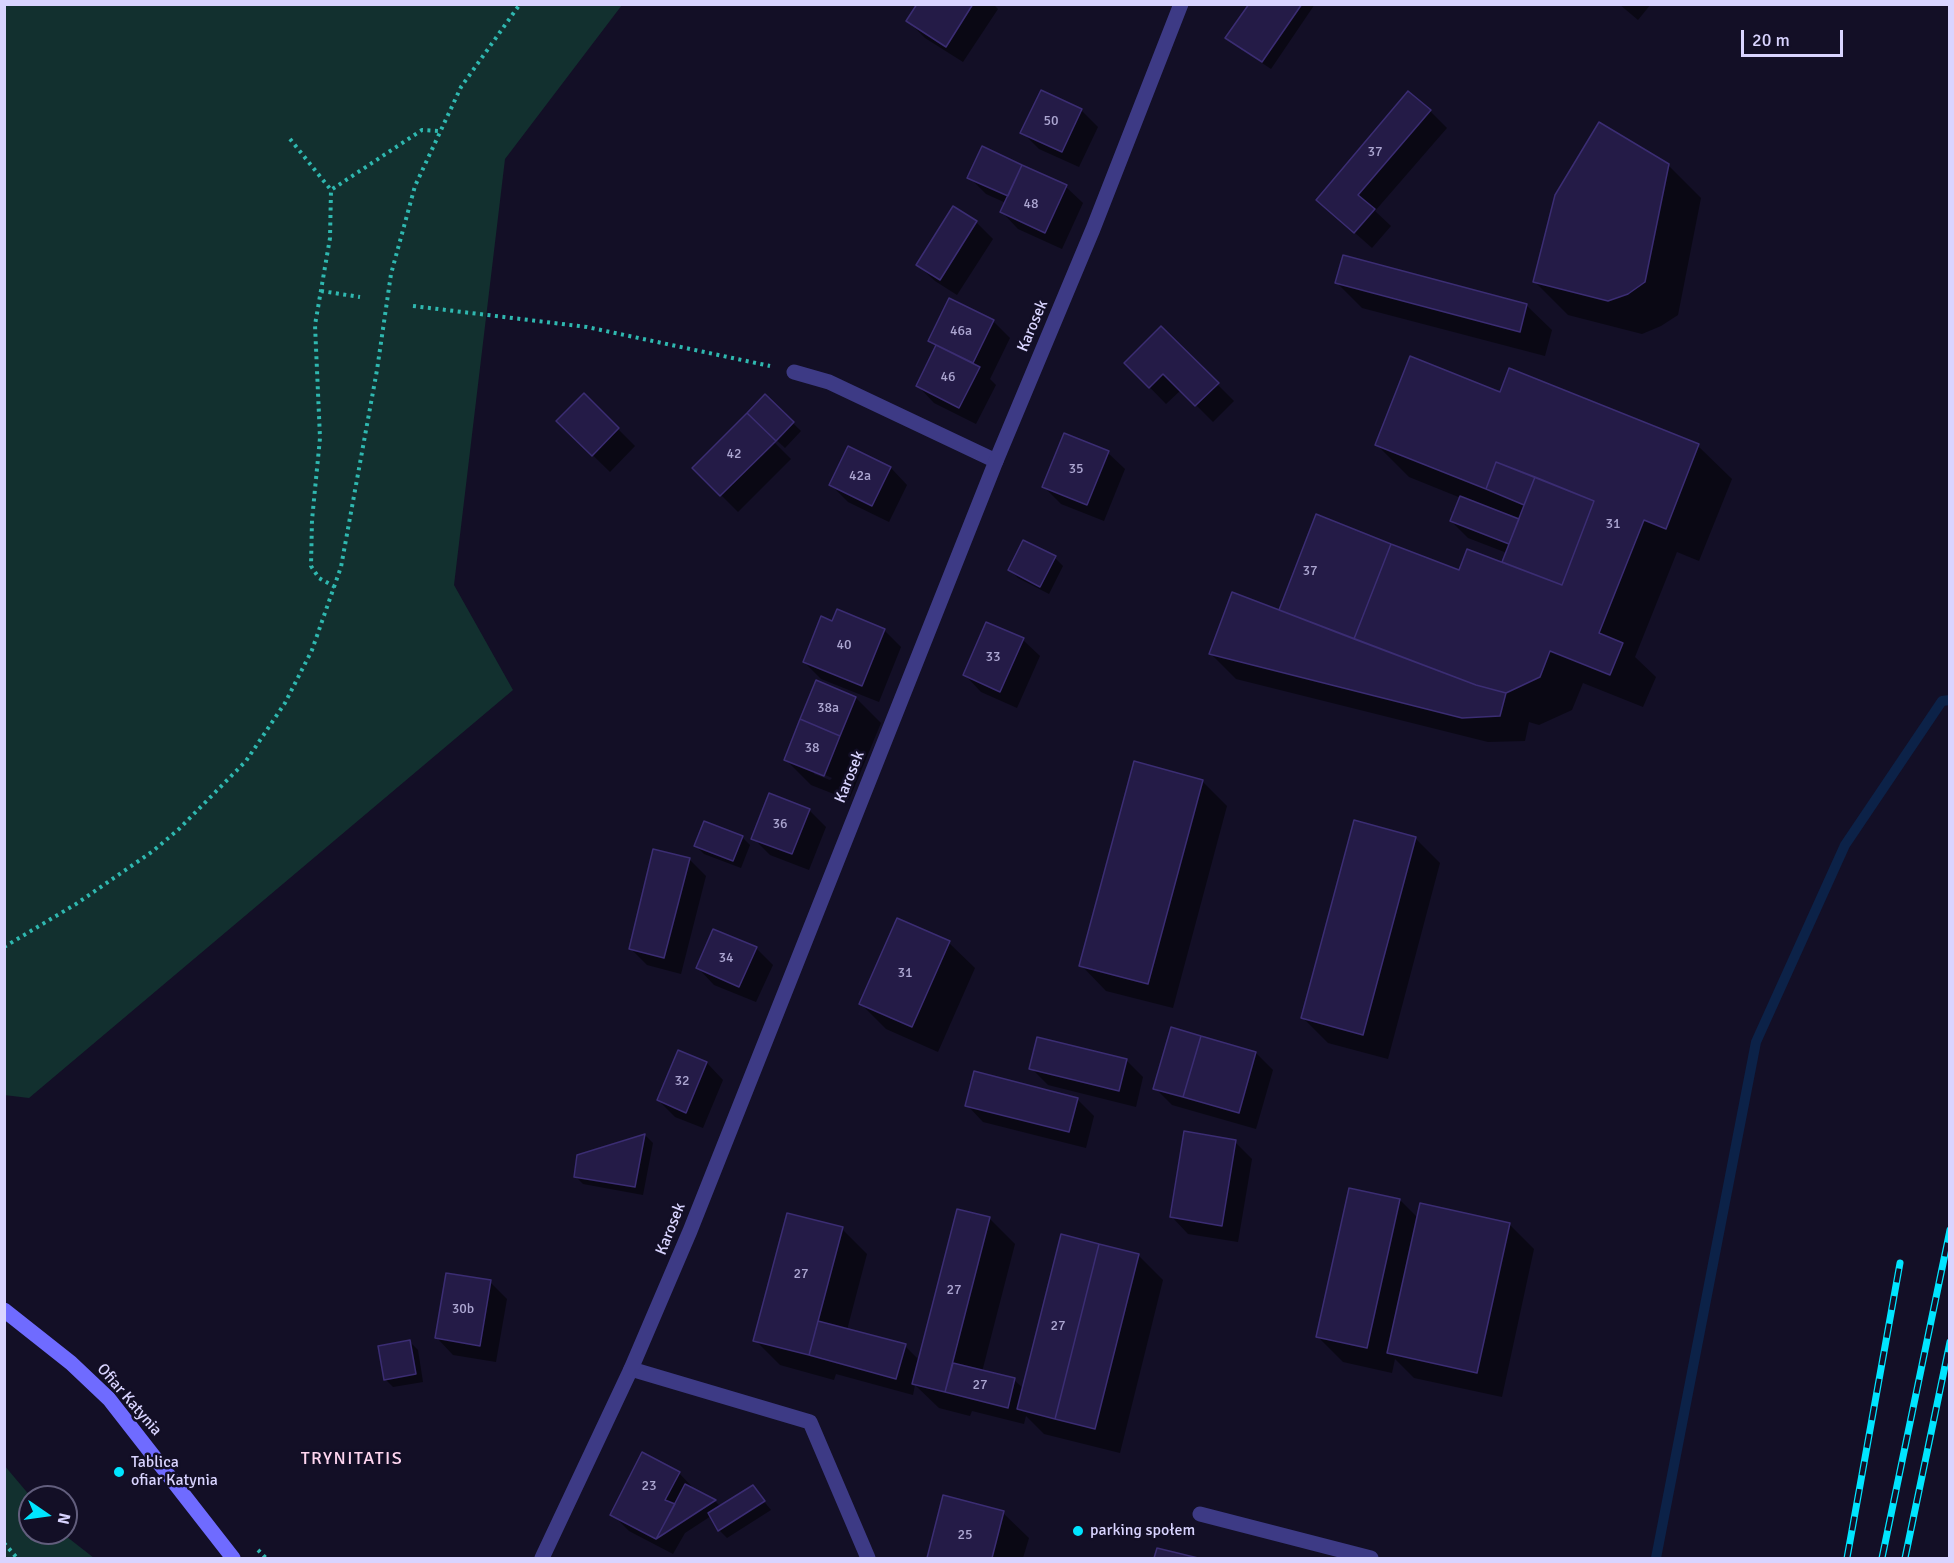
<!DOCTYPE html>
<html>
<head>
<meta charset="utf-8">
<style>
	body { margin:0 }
	#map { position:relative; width:1954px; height:1563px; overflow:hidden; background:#130f26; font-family:Signika,sans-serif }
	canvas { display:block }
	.frame { position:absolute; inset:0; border:6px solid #d9d4ff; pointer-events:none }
	.north { position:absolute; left:18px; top:1485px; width:60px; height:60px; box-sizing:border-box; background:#130f26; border:2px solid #625e7d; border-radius:50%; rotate:103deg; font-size:16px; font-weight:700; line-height:24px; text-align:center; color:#d9d4ff }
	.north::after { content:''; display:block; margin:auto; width:21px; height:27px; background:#00e5ff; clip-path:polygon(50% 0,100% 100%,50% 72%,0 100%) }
	.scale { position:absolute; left:1741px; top:30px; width:102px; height:27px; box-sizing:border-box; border:3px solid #d9d4ff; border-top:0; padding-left:8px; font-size:18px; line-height:21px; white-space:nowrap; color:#d9d4ff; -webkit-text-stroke:4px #130f26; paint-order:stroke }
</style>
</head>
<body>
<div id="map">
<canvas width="1954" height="1563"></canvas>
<div class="frame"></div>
<div class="north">N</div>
<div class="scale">20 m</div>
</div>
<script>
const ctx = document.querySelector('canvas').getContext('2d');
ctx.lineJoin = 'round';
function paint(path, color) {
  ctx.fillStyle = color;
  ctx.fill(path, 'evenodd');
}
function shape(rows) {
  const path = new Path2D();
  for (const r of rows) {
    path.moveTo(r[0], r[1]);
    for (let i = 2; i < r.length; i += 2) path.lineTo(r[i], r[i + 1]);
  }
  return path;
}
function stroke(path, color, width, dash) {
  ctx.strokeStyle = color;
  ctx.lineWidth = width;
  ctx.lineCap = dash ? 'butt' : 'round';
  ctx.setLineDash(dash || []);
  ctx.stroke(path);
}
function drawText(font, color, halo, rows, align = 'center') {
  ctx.font = font + ' Signika,sans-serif';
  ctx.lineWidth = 5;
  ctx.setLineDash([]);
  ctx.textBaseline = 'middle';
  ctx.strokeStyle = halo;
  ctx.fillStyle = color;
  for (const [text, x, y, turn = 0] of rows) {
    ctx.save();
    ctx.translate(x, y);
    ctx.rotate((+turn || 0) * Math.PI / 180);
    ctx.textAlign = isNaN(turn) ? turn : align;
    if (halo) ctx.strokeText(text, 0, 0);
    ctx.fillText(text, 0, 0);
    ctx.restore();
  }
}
const green = shape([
	[5,4,622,5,505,159,454,585,513,690,29,1098,4,1095],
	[4,1465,31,1497,30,1533,62,1533,94,1558,5,1558]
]);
const shadow = shape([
	[919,4,993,4,998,9,963,62,925,38,908,21],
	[1250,4,1315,4,1271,69,1235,45,1227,37],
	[1619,4,1651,4,1638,20],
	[1081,110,1098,127,1079,167,1039,149,1022,132],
	[1430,111,1447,128,1375,211,1391,226,1372,248,1318,200],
	[1668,165,1701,198,1678,315,1661,326,1642,334,1568,315,1534,281],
	[969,177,1066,187,1083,203,1062,249,1018,229,1002,212,1006,203,986,194],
	[976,222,993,239,957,295,935,281,918,265],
	[1337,283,1526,305,1552,330,1545,356,1362,308],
	[993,321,1010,338,990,379,996,385,976,424,934,403,918,386,937,347,930,340],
	[1161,328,1234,401,1213,422,1181,390,1166,404,1126,363],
	[1510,370,1698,446,1732,479,1699,561,1677,552,1635,657,1656,677,1643,707,1583,683,1572,710,1539,725,1529,722,1525,741,1488,742,1236,679,1211,654,1279,612,1503,564,1507,553,1468,538,1451,521,1461,498,1409,477,1376,444,1501,394],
	[584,395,635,446,610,472,558,421],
	[765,396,801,431,785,448,771,435,774,442,791,459,738,512,694,468],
	[1108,453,1125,469,1104,521,1061,504,1044,487],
	[891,468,907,485,889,522,848,502,831,485],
	[1024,542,1055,558,1063,566,1049,594,1018,578,1010,570],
	[833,623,884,630,901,647,879,702,821,679,804,662],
	[1023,640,1040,656,1017,708,981,692,965,675],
	[856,698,881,723,849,800,811,785,785,759],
	[814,770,832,778,830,780,814,774],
	[1202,781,1227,806,1173,1008,1106,991,1081,965],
	[809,810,826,827,809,870,770,855,753,838],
	[742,837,750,845,741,868,704,854,696,846],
	[1415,838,1440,863,1388,1059,1328,1043,1303,1018],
	[689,859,706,876,681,974,647,965,630,948],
	[898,920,949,943,975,968,938,1052,886,1029,861,1004],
	[756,948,773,965,756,1002,714,985,698,968],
	[1172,1029,1256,1053,1273,1070,1256,1129,1172,1105,1155,1088],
	[679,1052,707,1063,723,1080,703,1128,675,1117,658,1100],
	[1126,1060,1143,1077,1136,1107,1048,1085,1031,1068],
	[1077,1099,1094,1116,1086,1148,983,1122,967,1105],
	[645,1135,653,1143,643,1195,583,1184,575,1176,579,1156],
	[1235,1142,1252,1159,1238,1242,1188,1234,1172,1217],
	[1400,1200,1418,1218,1509,1224,1534,1249,1502,1397,1414,1378,1395,1359,1392,1373,1343,1362,1318,1337],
	[958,1210,990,1219,1015,1244,982,1372,1014,1380,1024,1389,1138,1255,1163,1280,1120,1453,1044,1434,1026,1416,1024,1424,972,1411,970,1416,939,1408,915,1385,913,1395,836,1374,834,1380,780,1365,755,1340,842,1229,867,1254,847,1330,905,1346,919,1360],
	[490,1282,507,1299,496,1362,453,1355,437,1338],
	[410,1342,418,1350,423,1382,393,1387,385,1379],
	[679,1473,696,1491,715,1501,721,1507,752,1487,771,1510,727,1538,719,1530,711,1516,685,1533,673,1554,629,1531,612,1514],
	[944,1497,1003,1513,1029,1538,1023,1558,928,1558]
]);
const stream = shape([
	[1656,1558,1756,1042,1845,845,1942,701,1950,700]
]);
const building = shape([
	[917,4,973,4,946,47,906,21,917,4],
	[1249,4,1302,4,1262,62,1225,38,1249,4],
	[1041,90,1082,109,1062,152,1020,133,1041,90],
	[1408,91,1431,110,1358,195,1375,209,1354,233,1316,200,1408,91],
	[1599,122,1669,164,1645,282,1628,294,1608,301,1533,282,1555,195,1599,122],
	[982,146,1022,165,1008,196,967,178,982,146],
	[1022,165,1067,185,1045,233,1000,212,1022,165],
	[953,206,977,221,940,280,916,265,953,206],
	[1343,255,1527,304,1520,332,1335,283,1343,255],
	[949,298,994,320,973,363,928,341,949,298],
	[1161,326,1219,383,1195,406,1163,374,1149,388,1124,363,1161,326],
	[936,345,980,367,959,408,916,386,936,345],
	[1410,356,1500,392,1509,368,1699,444,1666,529,1644,520,1599,633,1623,643,1610,675,1550,651,1540,677,1506,693,1476,685,1354,639,1391,544,1459,570,1467,549,1562,585,1594,501,1496,462,1486,489,1375,445,1410,356],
	[584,393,619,428,592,456,556,421,584,393],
	[765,394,794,422,776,441,747,413,765,394],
	[747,413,776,441,720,496,692,468,747,413],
	[1064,433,1109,451,1087,505,1042,487,1064,433],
	[848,446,891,467,872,506,829,485,848,446],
	[1496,462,1535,477,1524,505,1486,489,1496,462],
	[1535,477,1594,501,1562,585,1502,562,1535,477],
	[1460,496,1519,519,1509,544,1450,521,1460,496],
	[1316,514,1391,544,1354,639,1279,610,1316,514],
	[1023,540,1056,556,1040,587,1008,570,1023,540],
	[1232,592,1476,685,1506,693,1500,716,1462,718,1209,654,1232,592],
	[837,609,885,629,862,686,803,662,821,616,832,621,837,609],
	[986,622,1024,638,1000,692,963,675,986,622],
	[816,680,856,697,840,736,800,719,816,680],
	[800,719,840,736,824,776,784,760,800,719],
	[1134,761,1203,780,1148,984,1079,966,1134,761],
	[769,793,810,809,792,854,751,839,769,793],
	[1354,820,1416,837,1363,1035,1301,1018,1354,820],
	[704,821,743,836,733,861,694,846,704,821],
	[653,849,690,858,664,958,629,949,653,849],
	[897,918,950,941,912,1027,859,1004,897,918],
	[713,929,757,947,739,987,696,968,713,929],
	[1171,1027,1201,1036,1183,1097,1153,1089,1171,1027],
	[1201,1036,1256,1052,1239,1113,1183,1097,1201,1036],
	[1037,1037,1127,1059,1119,1091,1029,1069,1037,1037],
	[678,1050,707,1062,686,1113,657,1100,678,1050],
	[974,1071,1078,1098,1069,1132,965,1106,974,1071],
	[1184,1131,1236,1140,1222,1226,1170,1217,1184,1131],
	[645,1134,635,1187,574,1177,577,1155,645,1134],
	[1349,1188,1400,1199,1367,1348,1316,1337,1349,1188],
	[1420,1203,1510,1223,1477,1373,1387,1353,1420,1203],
	[957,1209,990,1217,945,1392,912,1384,957,1209],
	[787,1213,843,1227,809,1355,753,1341,787,1213],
	[1061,1234,1099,1244,1055,1419,1017,1409,1061,1234],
	[1099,1244,1139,1254,1095,1429,1055,1419,1099,1244],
	[446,1273,491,1280,480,1346,435,1338,446,1273],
	[818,1321,906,1344,896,1379,809,1355,818,1321],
	[410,1340,416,1374,384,1380,378,1346,410,1340],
	[953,1363,1015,1378,1008,1408,945,1392,953,1363],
	[642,1452,680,1472,665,1500,675,1504,656,1539,610,1515,642,1452],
	[685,1484,716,1500,656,1539,662,1528,685,1484],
	[753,1485,765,1501,718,1531,708,1513,753,1485],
	[943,1495,1004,1511,992,1558,927,1558,943,1495],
	[1157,1548,1198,1558,1154,1558,1157,1548]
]);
const path = shape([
	[290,139,331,190],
	[321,291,360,297],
	[413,306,587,327,770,366],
	[335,587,319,578,311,566,312,520,320,438,315,325,330,238,331,190,422,130,440,131],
	[4,947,76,904,153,851,179,829,246,761,285,703,312,650,341,567,377,370,391,274,415,186,461,87,520,4],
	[4,1543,17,1558],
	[258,1550,266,1558]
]);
const service = shape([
	[794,372,829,382,996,461],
	[631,1369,810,1422,868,1558],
	[1200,1514,1371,1558]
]);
const tertiary = shape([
	[542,1558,631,1369,690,1231,996,461,1093,229,1181,4]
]);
const secondary = shape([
	[4,1310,71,1363,109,1399,233,1558]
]);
const rail = shape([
	[1847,1558,1900,1263],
	[1882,1558,1950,1230],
	[1905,1558,1950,1342]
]);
const markers = [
	[119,1472,6,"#00e5ff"],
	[1078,1531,6,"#00e5ff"]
];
const numberNames = [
	["50",1051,121],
	["37",1375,152],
	["48",1031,204],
	["46a",961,331],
	["46",948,377],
	["42",734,454],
	["35",1076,469],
	["42a",860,476],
	["31",1613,524],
	["37",1310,571],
	["40",844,645],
	["33",993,657],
	["38a",828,708],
	["38",812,748],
	["36",780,824],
	["34",726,958],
	["31",905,973],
	["32",682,1081],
	["27",801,1274],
	["27",954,1290],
	["30b",463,1309],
	["27",1058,1326],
	["27",980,1385],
	["23",649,1486],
	["25",965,1535]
];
const streetNames = [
	["Karosek",1033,326,-67],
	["Karosek",850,777,-68],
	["Karosek",671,1229,-68],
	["Ofiar Katynia",129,1400,49]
];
const poiNames = [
	["Tablica",131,1463],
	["ofiar Katynia",131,1481],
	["parking społem",1090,1531]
];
const neighbourhoodNames = [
	["TRYNITATIS",352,1459]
];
paint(green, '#12302f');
paint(shadow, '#0007');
stroke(stream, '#0c2248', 10);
paint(building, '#241b47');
stroke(building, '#3b2d73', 1.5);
stroke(path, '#2fb8b0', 4, [3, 4.5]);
stroke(service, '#3d3a85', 15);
stroke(tertiary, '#3d3a85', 15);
stroke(secondary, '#6f6bff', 15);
stroke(rail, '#00e5ff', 7);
stroke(rail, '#130f26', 4.5, [14]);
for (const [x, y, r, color] of markers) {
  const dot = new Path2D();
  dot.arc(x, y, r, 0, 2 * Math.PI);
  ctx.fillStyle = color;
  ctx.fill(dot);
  stroke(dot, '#130f26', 2);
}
drawText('14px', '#aca6d1', null, numberNames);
drawText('16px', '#d9d4ff', '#130f26', streetNames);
drawText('16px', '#d9d4ff', '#130f26', poiNames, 'left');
ctx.letterSpacing = '1.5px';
drawText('18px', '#ffd6f0', '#130f26', neighbourhoodNames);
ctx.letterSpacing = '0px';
</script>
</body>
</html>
